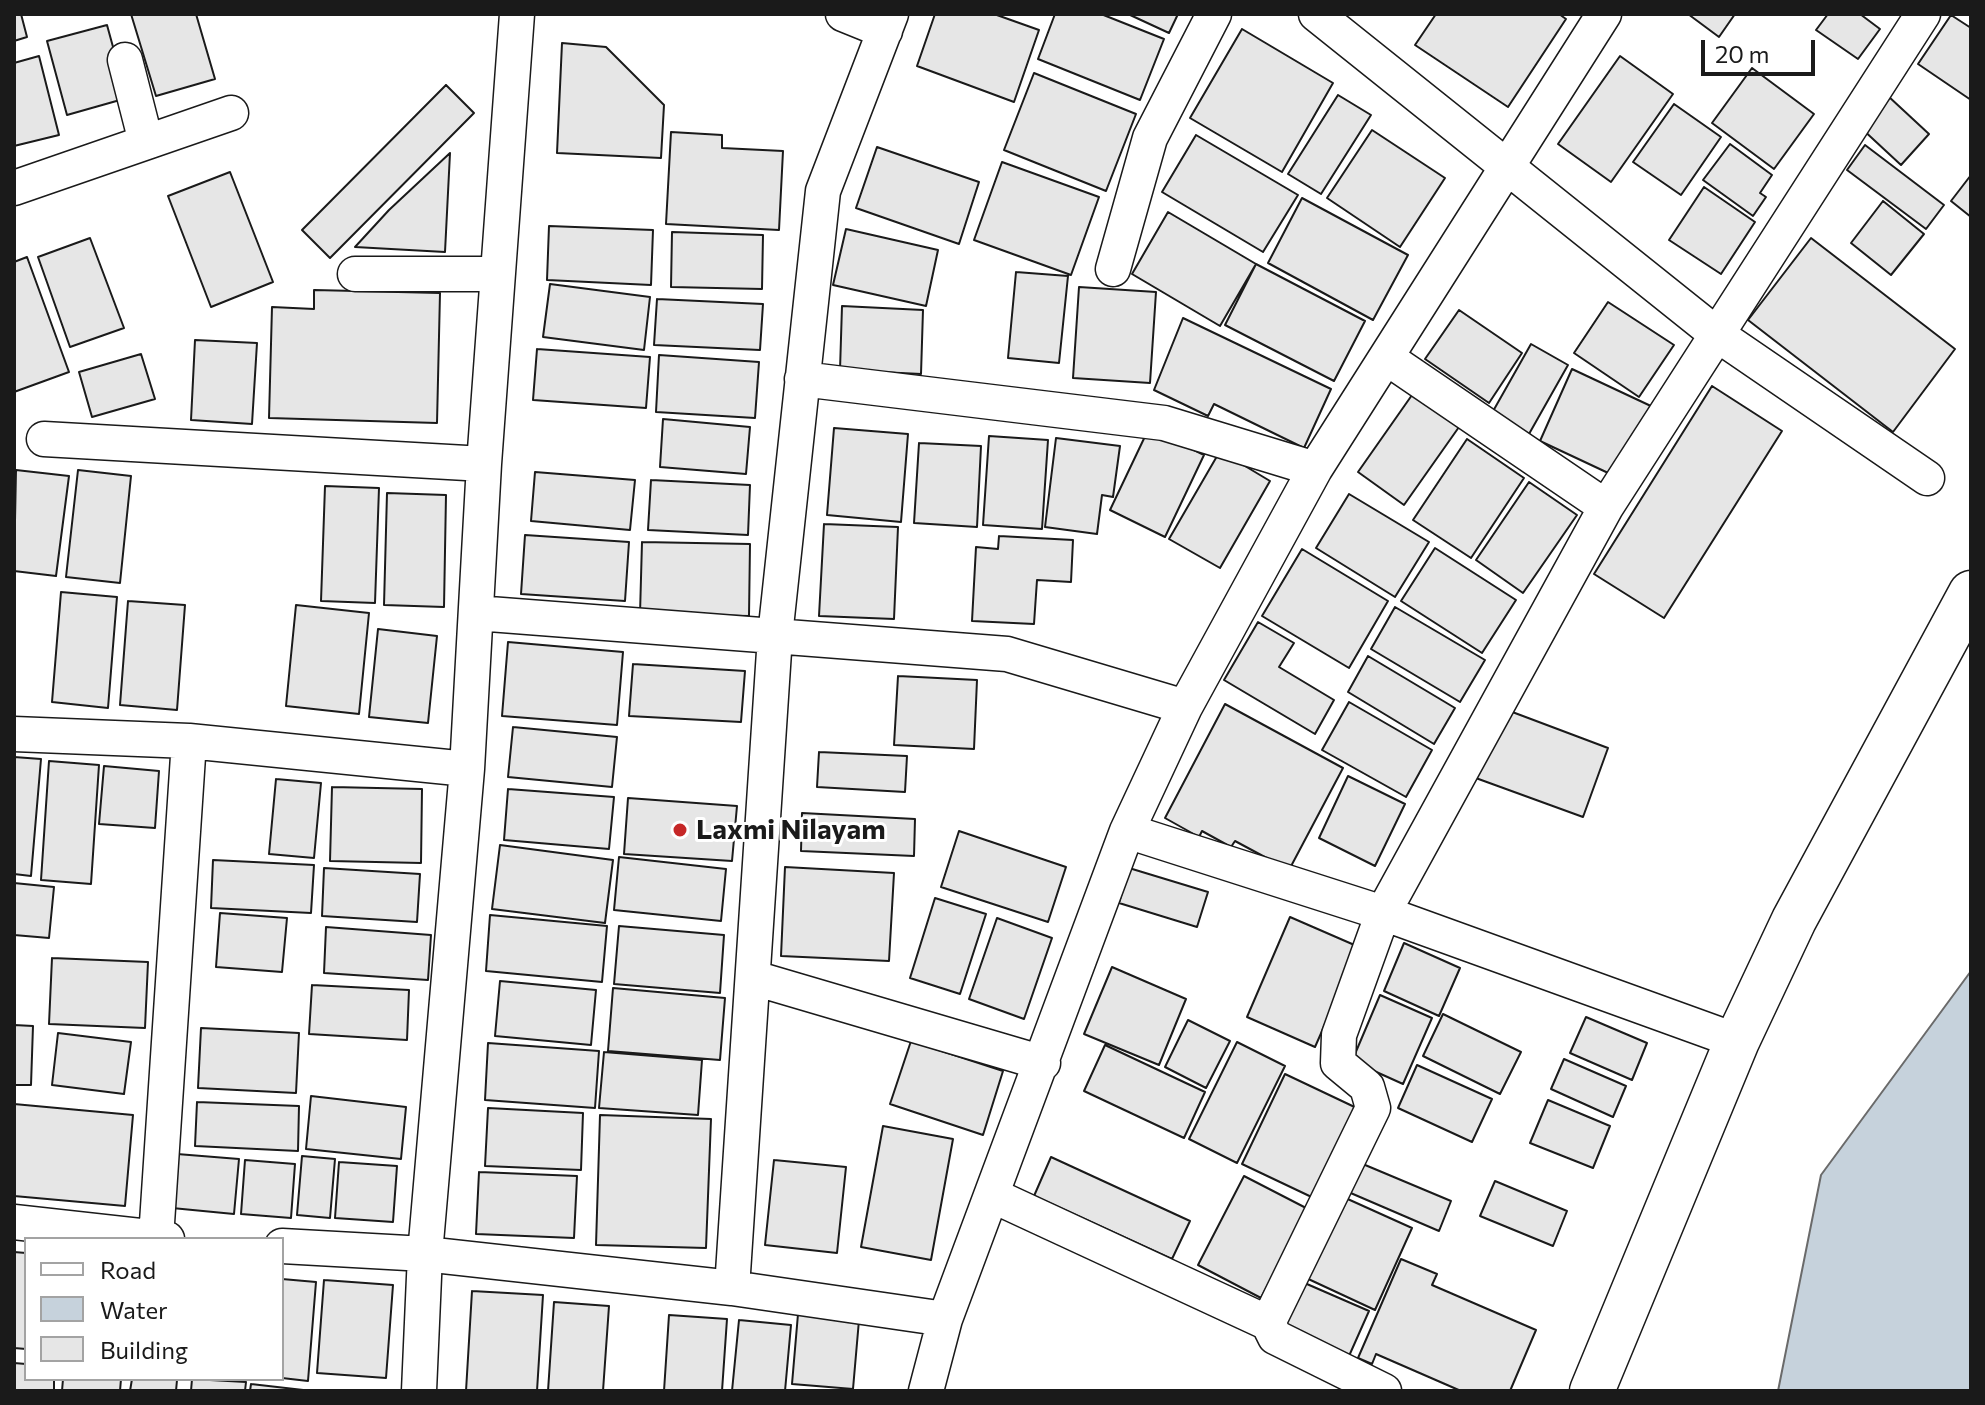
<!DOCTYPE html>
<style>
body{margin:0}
#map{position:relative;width:1985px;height:1405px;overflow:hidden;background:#fff;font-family:Commissioner,sans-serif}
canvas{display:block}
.frame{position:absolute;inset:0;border:16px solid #1a1a1a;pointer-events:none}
.legend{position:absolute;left:24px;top:1237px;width:260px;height:144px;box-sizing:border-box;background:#fff;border:2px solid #a3a3a3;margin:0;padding:10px 14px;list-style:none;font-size:24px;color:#1a1a1a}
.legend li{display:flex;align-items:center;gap:16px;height:40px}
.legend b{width:40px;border:2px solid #a3a3a3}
.scale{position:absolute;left:1701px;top:40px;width:114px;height:36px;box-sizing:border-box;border:4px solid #1a1a1a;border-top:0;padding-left:10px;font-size:24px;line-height:28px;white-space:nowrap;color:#1a1a1a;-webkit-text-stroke:6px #fff;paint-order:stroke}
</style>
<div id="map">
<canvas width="1985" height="1405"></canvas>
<div class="frame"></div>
<ul class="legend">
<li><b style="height:10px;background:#fff"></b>Road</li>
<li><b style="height:22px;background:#c6d2dc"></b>Water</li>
<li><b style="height:22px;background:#e6e6e6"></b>Building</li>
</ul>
<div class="scale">20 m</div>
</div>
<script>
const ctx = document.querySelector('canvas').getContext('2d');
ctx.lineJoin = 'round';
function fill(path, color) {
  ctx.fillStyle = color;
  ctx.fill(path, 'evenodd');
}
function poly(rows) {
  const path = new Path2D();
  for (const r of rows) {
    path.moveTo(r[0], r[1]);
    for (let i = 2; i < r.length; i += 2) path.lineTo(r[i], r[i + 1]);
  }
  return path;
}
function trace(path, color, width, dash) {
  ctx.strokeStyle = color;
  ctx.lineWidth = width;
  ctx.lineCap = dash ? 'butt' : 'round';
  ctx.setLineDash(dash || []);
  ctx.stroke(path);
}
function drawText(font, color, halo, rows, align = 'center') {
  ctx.font = font + ' Commissioner,sans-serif';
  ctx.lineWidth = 6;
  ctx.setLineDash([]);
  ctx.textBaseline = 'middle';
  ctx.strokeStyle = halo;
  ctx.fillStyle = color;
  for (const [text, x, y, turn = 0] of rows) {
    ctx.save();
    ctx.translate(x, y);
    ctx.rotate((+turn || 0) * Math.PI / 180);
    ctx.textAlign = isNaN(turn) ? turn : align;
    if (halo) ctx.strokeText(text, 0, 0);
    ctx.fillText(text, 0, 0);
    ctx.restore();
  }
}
const water = poly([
 [1971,971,1971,1391,1778,1391,1821,1175,1971,971]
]);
fill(water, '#c6d2dc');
trace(water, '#6a6a6a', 2);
const building = poly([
 [14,14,21,14,27,37,14,41,14,14],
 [131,14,196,14,215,79,156,96,131,14],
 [935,14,994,14,1039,30,1014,102,917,66,935,14],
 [1055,14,1101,14,1164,39,1140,100,1038,59,1055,14],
 [1128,14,1178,14,1169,33,1128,14],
 [1436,14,1559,14,1566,19,1508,107,1415,45,1436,14],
 [1688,14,1735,14,1719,37,1688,14],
 [1828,14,1860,14,1880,29,1858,59,1816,30,1828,14],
 [1951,15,1971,28,1971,100,1918,64,1951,15],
 [107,25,127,98,67,115,47,41,107,25],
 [1242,29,1333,83,1282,172,1190,118,1242,29],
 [562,43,606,47,664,105,661,158,557,153,562,43],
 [39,56,59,135,14,146,14,63,39,56],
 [1620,56,1673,94,1611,182,1558,144,1620,56],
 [1752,68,1814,114,1774,169,1712,123,1752,68],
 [1034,73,1136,114,1106,191,1004,150,1034,73],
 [446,85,474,113,330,258,302,230,446,85],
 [1338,95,1371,115,1321,194,1288,174,1338,95],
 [1888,96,1929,134,1901,165,1860,127,1888,96],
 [1674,104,1721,137,1681,195,1633,162,1674,104],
 [1372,130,1445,178,1400,247,1327,198,1372,130],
 [671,132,722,135,722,148,783,151,779,230,666,224,671,132],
 [1196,135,1298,195,1263,252,1162,192,1196,135],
 [1730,144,1772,175,1760,193,1766,197,1753,216,1703,180,1730,144],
 [1865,145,1944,205,1926,229,1847,170,1865,145],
 [877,147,979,182,959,244,856,208,877,147],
 [450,153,445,252,355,247,389,210,450,153],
 [1002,162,1099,197,1071,275,974,240,1002,162],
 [230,172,273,282,211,307,168,196,230,172],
 [1971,175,1971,217,1951,201,1971,175],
 [1704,187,1755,222,1721,274,1669,240,1704,187],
 [1302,198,1408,255,1373,320,1268,263,1302,198],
 [1883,201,1924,234,1891,275,1851,243,1883,201],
 [1168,212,1256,264,1220,326,1132,274,1168,212],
 [549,226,653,230,651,285,547,280,549,226],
 [846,229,938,250,926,306,833,285,846,229],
 [672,232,763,235,762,289,671,287,672,232],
 [90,238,124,328,70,347,38,257,90,238],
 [1811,238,1955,349,1893,432,1748,320,1811,238],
 [27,257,69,372,14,392,14,262,27,257],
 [1256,264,1365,321,1334,381,1225,325,1256,264],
 [1016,272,1068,276,1059,363,1008,358,1016,272],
 [550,284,650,297,644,350,543,337,550,284],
 [1079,287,1156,292,1150,383,1073,378,1079,287],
 [314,290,440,293,437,423,269,418,272,307,314,309,314,290],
 [657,299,763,304,760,350,654,345,657,299],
 [1608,302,1674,345,1639,397,1574,353,1608,302],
 [842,306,923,310,921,374,840,370,842,306],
 [1459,310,1522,353,1489,403,1425,359,1459,310],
 [1183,318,1331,389,1304,448,1214,404,1208,416,1154,390,1183,318],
 [195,340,257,343,252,424,191,420,195,340],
 [1531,344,1568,365,1529,434,1492,413,1531,344],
 [537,349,650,357,646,408,533,400,537,349],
 [141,354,155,399,92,417,79,372,141,354],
 [659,355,759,362,755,418,656,412,659,355],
 [1572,369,1653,407,1621,479,1540,441,1572,369],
 [1712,386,1782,431,1664,618,1594,574,1712,386],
 [1412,395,1459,427,1404,505,1358,472,1412,395],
 [663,419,750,427,746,474,660,467,663,419],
 [834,428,908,434,901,522,827,515,834,428],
 [1149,428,1204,455,1165,537,1110,510,1149,428],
 [989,436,1048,440,1042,529,983,525,989,436],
 [1056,438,1120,446,1113,497,1102,495,1097,534,1045,527,1056,438],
 [1467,439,1524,478,1471,558,1413,520,1467,439],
 [919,443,981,446,977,527,914,523,919,443],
 [1220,451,1270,481,1220,568,1169,539,1220,451],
 [16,470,69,476,56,576,14,571,16,470],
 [78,470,131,476,120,583,66,577,78,470],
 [535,472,635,480,630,530,531,521,535,472],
 [651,480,750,485,748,535,648,530,651,480],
 [1529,482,1577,515,1523,593,1476,560,1529,482],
 [325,486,379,488,375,603,321,601,325,486],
 [387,493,446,495,444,607,384,605,387,493],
 [1349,494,1429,542,1395,597,1316,548,1349,494],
 [824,524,898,527,894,619,819,616,824,524],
 [525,535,629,542,625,601,521,594,525,535],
 [999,536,1073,540,1071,582,1037,580,1034,624,972,621,976,547,998,549,999,536],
 [642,542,750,544,749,616,640,614,642,542],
 [1435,548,1516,600,1482,653,1401,601,1435,548],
 [1302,549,1388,601,1349,668,1262,616,1302,549],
 [61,592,117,597,108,708,52,702,61,592],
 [128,601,185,605,177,710,120,705,128,601],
 [296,605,369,613,359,714,286,706,296,605],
 [1395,607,1485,660,1460,702,1371,649,1395,607],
 [1258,622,1294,643,1279,667,1334,700,1315,734,1224,680,1258,622],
 [378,629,437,636,428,723,369,717,378,629],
 [508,642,623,652,617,725,502,716,508,642],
 [1368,656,1455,708,1434,744,1348,692,1368,656],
 [633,664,745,671,741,722,629,716,633,664],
 [898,676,977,680,974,749,894,745,898,676],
 [1349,702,1432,750,1406,797,1322,750,1349,702],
 [1225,704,1343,768,1289,870,1235,841,1231,847,1202,831,1199,837,1165,818,1225,704],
 [1499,707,1608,748,1583,817,1473,777,1499,707],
 [513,727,617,737,612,787,508,777,513,727],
 [819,752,907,756,905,792,817,787,819,752],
 [14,757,41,759,31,876,14,874,14,757],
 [49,761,99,765,91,884,41,880,49,761],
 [104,766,159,771,155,828,99,824,104,766],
 [1348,776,1405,804,1375,866,1319,838,1348,776],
 [276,779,321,783,314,858,269,854,276,779],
 [332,787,422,789,421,863,330,861,332,787],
 [508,789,614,797,609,849,504,840,508,789],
 [628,798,737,806,732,861,624,854,628,798],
 [802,813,915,819,914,856,801,851,802,813],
 [959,831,1066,867,1048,922,941,887,959,831],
 [500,845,613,860,605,923,492,909,500,845],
 [619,857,726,869,721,921,614,910,619,857],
 [213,860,314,865,311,913,211,908,213,860],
 [785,867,894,873,889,961,781,956,785,867],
 [324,868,420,874,417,922,322,916,324,868],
 [1129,868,1208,892,1197,927,1119,903,1129,868],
 [14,883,54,887,49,938,14,935,14,883],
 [935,898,986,914,960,994,910,978,935,898],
 [220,913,287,918,282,972,216,967,220,913],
 [490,915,607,926,602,982,486,971,490,915],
 [1290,917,1359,947,1315,1047,1247,1017,1290,917],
 [997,918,1052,938,1024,1019,969,999,997,918],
 [619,926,724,935,720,993,614,984,619,926],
 [326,927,431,935,428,980,324,973,326,927],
 [1404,943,1460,968,1439,1016,1384,991,1404,943],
 [52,958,148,962,145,1028,49,1024,52,958],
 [1112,967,1186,999,1159,1065,1084,1034,1112,967],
 [500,981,596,990,591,1045,495,1036,500,981],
 [312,985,409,990,407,1040,309,1034,312,985],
 [613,988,725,998,720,1060,608,1051,613,988],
 [1380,995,1432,1018,1403,1084,1352,1061,1380,995],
 [1443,1014,1521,1052,1500,1094,1423,1056,1443,1014],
 [1586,1017,1647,1043,1632,1080,1570,1053,1586,1017],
 [1188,1020,1230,1041,1206,1088,1165,1067,1188,1020],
 [14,1025,33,1026,31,1085,14,1085,14,1025],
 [201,1028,299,1033,296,1093,198,1088,201,1028],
 [58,1033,131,1042,124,1094,52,1085,58,1033],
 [911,1041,1003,1071,983,1135,890,1104,911,1041],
 [1237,1042,1285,1066,1237,1163,1189,1139,1237,1042],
 [488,1043,599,1051,595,1108,485,1100,488,1043],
 [1105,1045,1205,1092,1184,1138,1084,1091,1105,1045],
 [604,1052,702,1060,698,1115,599,1108,604,1052],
 [1564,1059,1626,1086,1613,1117,1551,1089,1564,1059],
 [1417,1065,1492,1099,1472,1142,1398,1108,1417,1065],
 [1285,1074,1363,1111,1320,1201,1242,1164,1285,1074],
 [311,1096,406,1107,401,1159,306,1149,311,1096],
 [1548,1100,1610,1126,1593,1168,1530,1143,1548,1100],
 [197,1102,299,1106,298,1151,195,1146,197,1102],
 [14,1104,133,1115,125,1206,14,1196,14,1104],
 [488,1108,583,1113,581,1170,485,1166,488,1108],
 [600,1115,711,1119,706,1248,596,1245,600,1115],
 [883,1126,953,1139,931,1260,861,1247,883,1126],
 [177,1154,239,1159,234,1214,172,1208,177,1154],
 [302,1156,335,1159,330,1218,297,1215,302,1156],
 [1051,1157,1190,1221,1172,1259,1034,1196,1051,1157],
 [245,1160,295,1164,291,1218,241,1214,245,1160],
 [774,1160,846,1167,837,1253,765,1245,774,1160],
 [339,1162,397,1166,393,1222,335,1218,339,1162],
 [1358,1162,1451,1201,1439,1231,1346,1191,1358,1162],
 [479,1172,577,1176,574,1238,476,1234,479,1172],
 [1244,1176,1308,1209,1261,1298,1198,1265,1244,1176],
 [1495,1181,1567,1211,1553,1246,1480,1216,1495,1181],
 [1341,1196,1412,1228,1375,1310,1304,1277,1341,1196],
 [14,1252,26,1253,26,1349,14,1348,14,1252],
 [1401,1259,1437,1274,1432,1285,1536,1330,1510,1391,1461,1391,1376,1354,1372,1364,1358,1358,1401,1259],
 [282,1279,316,1282,308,1381,282,1378,282,1279],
 [324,1280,393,1285,386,1378,317,1373,324,1280],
 [1300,1281,1369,1311,1349,1356,1280,1326,1300,1281],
 [472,1291,543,1295,537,1391,466,1391,472,1291],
 [554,1302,609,1306,603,1391,548,1391,554,1302],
 [798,1314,859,1320,853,1389,792,1384,798,1314],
 [669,1315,727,1319,722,1391,664,1391,669,1315],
 [739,1320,791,1325,785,1391,732,1391,739,1320],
 [14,1363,26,1364,26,1379,54,1379,54,1391,14,1391,14,1363],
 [63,1379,121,1379,120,1391,62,1391,63,1379],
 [132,1379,177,1380,176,1391,130,1391,132,1379],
 [192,1379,246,1382,245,1391,191,1391,192,1379],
 [251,1384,312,1391,250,1391,251,1384]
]);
fill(building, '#e6e6e6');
trace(building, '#1a1a1a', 2);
const minor = poly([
 [843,14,885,31],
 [1316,14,1715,333,1927,478],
 [125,60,146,142],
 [14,188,231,113],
 [1113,269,1150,138,1214,14],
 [355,274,498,274],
 [1387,358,1606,507],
 [802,379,1164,423,1315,469],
 [44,439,484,464],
 [476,613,1007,654,1185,707],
 [14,734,189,741,467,769],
 [1127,831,1383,913,1737,1041],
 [754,978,1043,1063],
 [994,1196,1268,1323,1373,1108,1367,1087,1338,1063,1339,1035,1383,913,1606,507,1923,14],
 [14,1222,167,1239],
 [156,1238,189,741],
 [282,1246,425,1254,732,1288,945,1319],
 [732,1288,775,636,823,191,891,14],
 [1268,1323,1275,1337,1384,1391],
 [419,1391,425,1254,467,769,484,464,517,14],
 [926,1391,945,1319,1127,831,1185,707,1315,469,1604,14]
]);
const tertiary = poly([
 [1592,1391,1737,1041,1794,920,1971,593]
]);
trace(minor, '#1a1a1a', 37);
trace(tertiary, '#1a1a1a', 47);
trace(minor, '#fff', 34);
trace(tertiary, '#fff', 44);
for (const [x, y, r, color] of [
 [680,830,8,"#c62828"]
]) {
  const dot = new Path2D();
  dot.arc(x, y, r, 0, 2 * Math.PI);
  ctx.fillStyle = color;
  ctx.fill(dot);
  trace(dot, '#fff', 3);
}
drawText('bold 28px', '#1a1a1a', '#fff', [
 ["Laxmi Nilayam",696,830]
], 'left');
</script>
